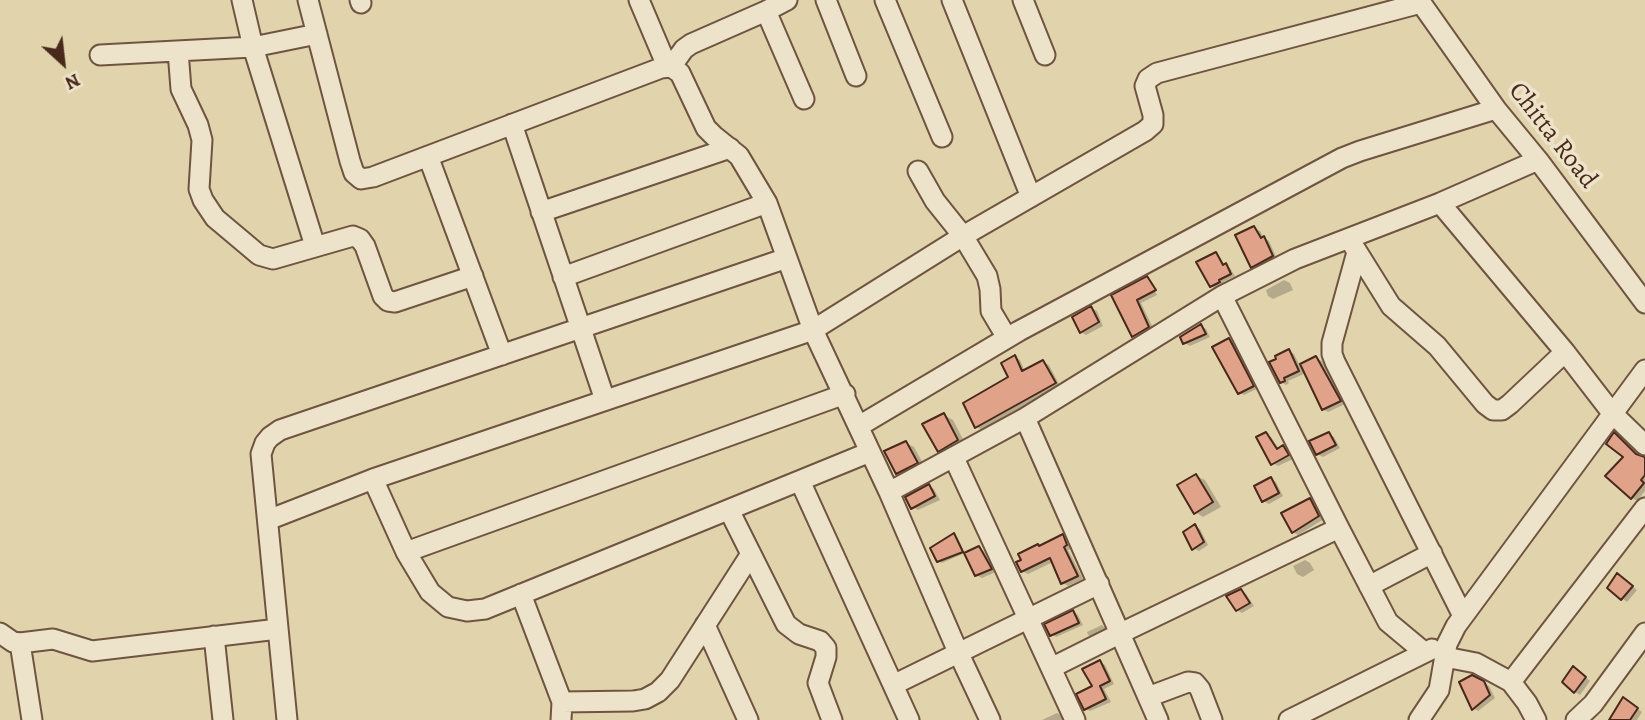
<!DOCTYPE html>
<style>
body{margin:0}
#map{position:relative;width:1645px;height:720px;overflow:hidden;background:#e1d4ad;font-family:Alegreya,serif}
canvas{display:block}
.north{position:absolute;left:28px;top:28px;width:70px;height:70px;-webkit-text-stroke:5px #ece3ca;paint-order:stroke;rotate:153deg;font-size:19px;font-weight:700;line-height:28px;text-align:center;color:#49291b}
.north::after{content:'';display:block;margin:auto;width:24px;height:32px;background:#49291b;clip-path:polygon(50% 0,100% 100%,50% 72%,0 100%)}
</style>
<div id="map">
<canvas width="1645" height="720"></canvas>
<div class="north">N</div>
</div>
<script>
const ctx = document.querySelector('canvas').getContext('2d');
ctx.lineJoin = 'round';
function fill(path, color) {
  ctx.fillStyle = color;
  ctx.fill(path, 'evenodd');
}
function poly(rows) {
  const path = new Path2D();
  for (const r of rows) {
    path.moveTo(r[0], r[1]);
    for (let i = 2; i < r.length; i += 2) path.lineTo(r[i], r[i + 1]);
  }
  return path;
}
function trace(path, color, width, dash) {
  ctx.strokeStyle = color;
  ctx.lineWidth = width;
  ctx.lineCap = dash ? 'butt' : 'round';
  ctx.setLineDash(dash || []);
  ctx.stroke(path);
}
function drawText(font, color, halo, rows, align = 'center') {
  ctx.font = font + ' Alegreya,serif';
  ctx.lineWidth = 7;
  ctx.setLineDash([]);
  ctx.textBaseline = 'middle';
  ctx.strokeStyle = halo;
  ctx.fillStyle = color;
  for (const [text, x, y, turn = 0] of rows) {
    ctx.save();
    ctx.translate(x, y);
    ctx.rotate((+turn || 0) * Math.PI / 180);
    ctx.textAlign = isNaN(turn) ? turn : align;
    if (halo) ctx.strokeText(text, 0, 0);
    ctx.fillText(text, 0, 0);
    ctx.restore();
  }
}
fill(poly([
 [1254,228,1260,231,1264,238,1269,241,1277,259,1258,269,1252,266],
 [1216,254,1220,257,1225,265,1230,268,1235,276,1223,282,1224,284,1216,289,1211,286],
 [1147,278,1150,280,1148,280,1157,295,1141,303,1154,330,1139,338,1133,335,1122,311],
 [1284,280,1290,283,1293,290,1273,299,1268,296,1266,290],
 [1091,308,1097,311,1103,326,1086,335,1081,332],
 [1201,326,1206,329,1210,337,1190,346,1185,343],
 [1229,340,1234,343,1257,389,1244,395,1239,393],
 [1289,351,1294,354,1300,366,1316,358,1322,361,1345,404,1328,412,1323,409,1306,373,1288,381,1289,383,1286,385,1281,382],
 [1015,357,1020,360,1025,372,1043,362,1049,365,1060,386,982,430,977,427,1011,377],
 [944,415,953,420,966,445,947,455,939,450],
 [1266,434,1271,437,1279,449,1283,447,1289,450,1293,459,1278,466,1273,463],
 [1329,434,1334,437,1340,448,1323,457,1317,454],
 [1615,435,1641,458,1645,459,1645,491,1637,501,1632,498,1625,457],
 [906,443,914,447,925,467,905,478,897,473],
 [1196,476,1205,480,1221,507,1203,517,1195,512],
 [1271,479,1276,482,1283,496,1269,504,1263,501],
 [929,486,934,489,940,500,918,510,913,507],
 [1310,500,1316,503,1324,519,1298,535,1293,532],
 [1195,526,1200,529,1208,545,1199,551,1193,548],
 [954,535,957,537,965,553,942,563,938,561],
 [1063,536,1068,539,1072,548,1068,550,1083,579,1068,586,1063,583,1053,562,1028,574,1022,571,1023,561,1040,547],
 [979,548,984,551,996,572,982,578,976,575],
 [1305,560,1310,563,1314,570,1303,577,1297,574,1293,566],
 [1623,578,1637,590,1627,602,1609,588],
 [1240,591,1246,594,1254,606,1242,613,1237,610],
 [1073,612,1078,615,1083,625,1056,637,1051,634],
 [1102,625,1108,631,1093,638,1088,635,1087,632],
 [1100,662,1105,665,1114,684,1104,689,1111,702,1090,711,1085,708,1094,687],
 [1578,671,1590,681,1580,695,1575,692],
 [1472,677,1489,686,1495,698,1478,711,1473,708],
 [1629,702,1642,712,1637,720,1617,720],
 [1057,713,1063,716,1065,720,1042,720]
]), '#0003');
const building = poly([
 [1254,226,1261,238,1264,236,1273,256,1251,268,1235,235,1254,226],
 [1216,252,1223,265,1226,263,1231,274,1219,280,1220,282,1210,287,1196,262,1216,252],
 [1147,276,1156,290,1137,300,1149,327,1132,337,1111,295,1147,276],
 [1091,306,1099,322,1080,333,1072,317,1091,306],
 [1201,324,1206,334,1183,344,1180,337,1201,324],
 [1229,338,1254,386,1238,394,1212,347,1229,338],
 [1289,349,1299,371,1284,378,1285,381,1280,383,1269,362,1276,359,1275,356,1289,349],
 [1015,355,1022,371,1043,360,1056,383,975,428,963,403,1008,377,1001,363,1015,355],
 [1316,356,1341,401,1322,410,1300,364,1316,356],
 [944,413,958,440,938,452,922,424,944,413],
 [1266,432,1277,449,1283,445,1289,455,1271,465,1256,437,1266,432],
 [1329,432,1336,445,1316,455,1309,441,1329,432],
 [1614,432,1636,454,1645,457,1645,475,1641,480,1644,483,1631,499,1605,476,1623,457,1606,444,1614,432],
 [906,441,918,463,896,474,884,451,906,441],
 [1196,474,1213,502,1194,514,1177,485,1196,474],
 [1271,477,1279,493,1262,502,1254,486,1271,477],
 [929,484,935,496,911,509,905,497,929,484],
 [1310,498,1319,516,1292,533,1281,513,1310,498],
 [1195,524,1204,542,1192,550,1183,532,1195,524],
 [954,533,963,552,937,562,930,548,954,533],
 [1063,534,1067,545,1064,547,1078,576,1061,584,1050,558,1021,572,1016,562,1021,560,1018,554,1038,544,1039,546,1063,534],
 [979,546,992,569,975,576,964,553,979,546],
 [1617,573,1633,586,1621,600,1607,588,1617,573],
 [1241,589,1250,603,1236,611,1226,596,1241,589],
 [1073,610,1079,623,1050,636,1044,624,1073,610],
 [1100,660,1110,681,1100,686,1106,699,1084,710,1076,694,1092,686,1082,669,1100,660],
 [1573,666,1586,677,1574,693,1562,682,1573,666],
 [1472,675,1484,681,1490,695,1472,710,1459,682,1472,675],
 [1623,697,1638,708,1630,720,1609,720,1623,697]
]);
fill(building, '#e0a289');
trace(building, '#49291b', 2);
const minor = poly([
 [242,0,253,47,315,246],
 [308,0,350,161,354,173,361,179,373,177,661,68,671,67,680,73,706,128,714,136,739,156,767,203,813,330,889,492,958,652,990,720],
 [360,0,361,3],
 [639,0,664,59,671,67,684,49,691,44,766,11,787,0],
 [826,0,856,76],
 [885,0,942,137],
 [952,0,1031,197],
 [1023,0,1045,55],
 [1419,0,1496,109,1538,160,1645,303],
 [766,11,804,99],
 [178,51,181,89,198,125,202,140,199,189,203,200,215,218,259,255,273,259,353,236,360,239,365,246,383,296,388,301,395,302,473,276],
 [100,55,253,47,317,34],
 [512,124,605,400],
 [428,156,502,355],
 [918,171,935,201,963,236,987,276,990,289,991,311,1007,338],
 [1440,203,1565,352,1612,413,1645,445],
 [541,212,730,148],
 [1353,245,1391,306,1437,346,1485,404,1493,410,1502,410,1510,404,1565,352],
 [1357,252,1332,343,1332,354,1335,362,1463,616],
 [563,277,767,203],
 [1222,296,1339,528,1388,622,1424,652],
 [1025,418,1158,720],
 [859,426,1019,331,1342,158,1360,151,1496,109],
 [954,458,1075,720],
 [373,479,406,552,430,592,448,607,467,611,485,609,870,452],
 [800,481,909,720],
 [889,492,1025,418,1222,296,1295,259,1440,203,1538,160],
 [729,510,786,624,799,634,820,641,826,648,826,657,818,683,832,720],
 [268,520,373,479,813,330,963,236,1145,131,1153,124,1153,115,1145,86,1148,79,1157,73,1421,3],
 [406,552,845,394],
 [1369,586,1432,553],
 [521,594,562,702,561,720],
 [705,625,748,720],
 [0,633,13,642,20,643,53,639,92,651,278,629],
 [214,636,223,720],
 [20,643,32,720],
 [1445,657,1476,663,1511,682,1527,703,1536,720],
 [1051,668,1121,633,1339,528],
 [1511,682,1645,508],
 [893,685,1099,584],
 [1148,697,1188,682,1195,683,1200,689,1212,720],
 [562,702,633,701,645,699,658,692,670,680,751,554],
 [287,720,261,454,265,443,270,437,280,430,787,258],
 [1289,720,1432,649],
 [1419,720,1439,690,1447,644,1456,626,1645,370],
 [1576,720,1593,704,1645,633]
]);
trace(minor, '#6f5440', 23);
trace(minor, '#ece3ca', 19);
drawText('26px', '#49291b', '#ece3ca', [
 ["Chitta Road",1552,136,52]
]);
</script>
